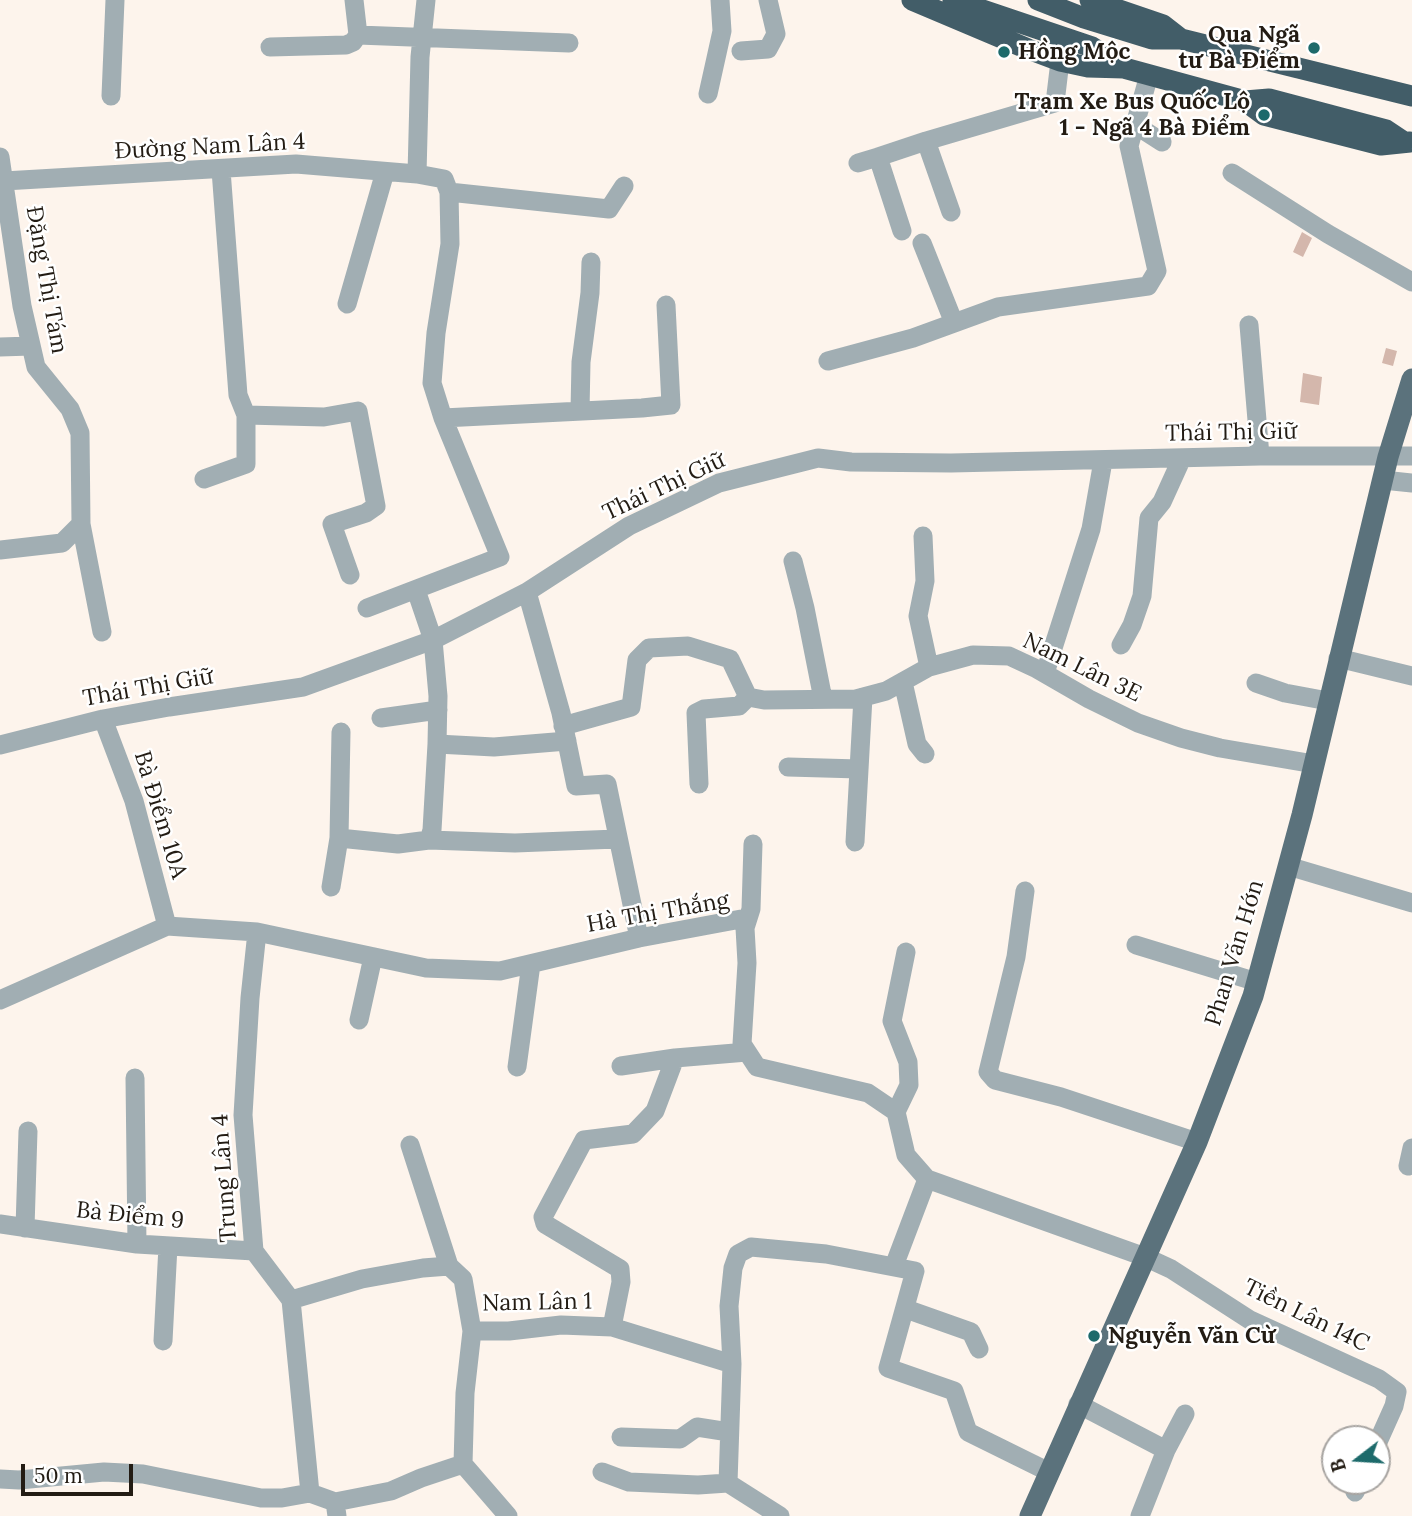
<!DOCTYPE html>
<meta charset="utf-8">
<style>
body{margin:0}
#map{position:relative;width:1412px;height:1516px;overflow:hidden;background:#fdf4ec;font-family:Lora,serif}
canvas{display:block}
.north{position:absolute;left:1321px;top:1425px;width:70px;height:70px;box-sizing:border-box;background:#fff;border:2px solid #a7a4a1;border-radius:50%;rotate:253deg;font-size:19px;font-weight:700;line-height:28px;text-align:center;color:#231c14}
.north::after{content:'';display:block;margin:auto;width:24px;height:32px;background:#1d6a6b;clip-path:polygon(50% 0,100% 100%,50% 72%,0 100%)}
.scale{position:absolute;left:21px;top:1464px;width:112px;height:32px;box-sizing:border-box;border:4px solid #231c14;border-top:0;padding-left:9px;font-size:21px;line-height:24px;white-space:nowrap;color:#231c14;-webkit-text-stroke:5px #fff;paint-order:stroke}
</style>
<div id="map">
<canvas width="1412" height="1516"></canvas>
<div class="north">B</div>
<div class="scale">50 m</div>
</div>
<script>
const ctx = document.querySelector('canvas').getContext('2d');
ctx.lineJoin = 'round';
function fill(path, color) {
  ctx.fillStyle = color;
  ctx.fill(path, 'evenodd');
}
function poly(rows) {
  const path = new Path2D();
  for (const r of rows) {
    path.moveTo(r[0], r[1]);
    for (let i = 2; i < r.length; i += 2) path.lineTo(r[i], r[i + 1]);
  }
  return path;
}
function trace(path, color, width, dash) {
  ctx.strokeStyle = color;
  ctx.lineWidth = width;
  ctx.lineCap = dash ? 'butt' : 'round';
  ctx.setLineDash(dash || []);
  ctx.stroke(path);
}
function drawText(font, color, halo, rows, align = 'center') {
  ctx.font = font + ' Lora,serif';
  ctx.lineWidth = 5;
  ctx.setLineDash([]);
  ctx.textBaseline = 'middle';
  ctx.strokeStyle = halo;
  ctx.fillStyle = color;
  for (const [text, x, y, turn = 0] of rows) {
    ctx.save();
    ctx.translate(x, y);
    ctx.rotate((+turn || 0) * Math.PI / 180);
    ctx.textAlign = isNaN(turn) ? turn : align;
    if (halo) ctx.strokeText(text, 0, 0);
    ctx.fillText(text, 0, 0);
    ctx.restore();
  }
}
fill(poly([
 [1302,232,1312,238,1303,257,1293,252],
 [1386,348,1397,351,1393,366,1382,363],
 [1303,373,1322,377,1319,405,1300,402]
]), '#d4b7ac');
trace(poly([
 [354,0,358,35,569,43],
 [270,47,346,45,353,42,358,35],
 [741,51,768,49,776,34,768,0],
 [708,94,722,31,720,0],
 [111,96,115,0],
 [1134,124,1162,142],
 [926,141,951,212],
 [0,157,22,306,36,367,70,409,80,433,81,524,102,632],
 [858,163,878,157],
 [221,170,238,395,246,415,324,417,358,411,376,506,366,513,332,524,350,575],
 [1232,173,1328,234,1412,282],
 [417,174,420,57,426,0],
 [4,181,296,164,417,174,444,179,449,192,450,244,436,333,432,383,443,418,500,557,367,608],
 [449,192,609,209,624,186],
 [902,231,878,157,926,141,1055,103,1060,61],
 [922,243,954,323],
 [347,304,385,172],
 [1249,325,1260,456],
 [0,347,31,346],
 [828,361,913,338,998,307,1148,286,1157,271,1129,146,1149,75],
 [580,411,581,362,590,293,591,262],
 [443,418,642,408,671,405,666,305],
 [204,479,246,464,246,415],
 [1383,480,1412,483],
 [923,536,925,581,918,616,929,667],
 [0,550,62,543,81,524],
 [793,561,805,608,823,699],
 [416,590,433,640,438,696,437,744,494,747,567,741],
 [527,592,561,713,576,786,607,784,639,938],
 [1121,645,1132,625,1142,596,1149,518,1162,502,1182,458],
 [1338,658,1412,676],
 [1045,673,1091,529,1103,461],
 [903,682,917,744,925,754],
 [1256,683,1285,693,1328,701],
 [748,697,764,700,856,699,886,691,929,667,973,655,1009,656,1037,669,1089,699,1138,723,1181,738,1220,748,1314,764],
 [381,718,438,710],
 [103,719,134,801,167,926],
 [563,726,631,707,637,660,649,648,688,646,730,659,748,697],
 [341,732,339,838,398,844,429,840,432,830,437,744],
 [0,745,103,719,169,707,303,687,433,640,527,592,629,526,719,483,818,458,851,462,951,463,1260,456,1412,456],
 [788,767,859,769],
 [699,784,696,713,704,709,739,706,748,697],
 [429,840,515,843,617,839],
 [855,842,863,697],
 [1288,866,1412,903],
 [331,887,339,838],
 [1025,891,1016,957,988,1072,995,1080,1061,1097,1197,1142],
 [745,928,751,909,753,844],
 [257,932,250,998,243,1115,254,1251,291,1300,310,1493,335,1502,337,1516],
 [1136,945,1257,982],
 [0,1000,167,926,257,932,426,968,500,971,639,938,741,919,745,928,747,963,742,1044,757,1067,868,1093,896,1112,906,1155,927,1179,1145,1257,1171,1269,1250,1320,1379,1379,1397,1392,1394,1406,1377,1444],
 [359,1020,373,957],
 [621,1066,675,1058,747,1052],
 [517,1067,531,964],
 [135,1078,137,1244],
 [896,1112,909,1085,908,1062,892,1021,906,952],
 [410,1145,449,1266],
 [1408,1166,1412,1148],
 [0,1224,137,1244,254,1251],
 [25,1228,28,1131],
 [894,1266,927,1179],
 [291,1300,362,1279,423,1268,449,1266,463,1279,472,1331,509,1331,561,1325,612,1327,732,1364],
 [906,1309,971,1332,979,1349],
 [612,1327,621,1282,620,1269,545,1224,543,1217,584,1140,633,1134,655,1111,675,1058],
 [163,1341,168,1246],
 [1078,1404,1166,1450],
 [621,1437,680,1439,697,1427,729,1432],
 [463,1464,465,1393,472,1331],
 [602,1472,629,1482,698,1485,728,1483],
 [0,1479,19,1480,104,1472,143,1474,261,1498,282,1498,310,1493],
 [728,1483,732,1364,729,1306,733,1268,738,1254,751,1247,826,1254,915,1271,888,1368,954,1391,968,1432,1049,1472],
 [728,1483,780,1516],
 [1355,1492,1360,1481],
 [335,1502,391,1491,421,1478,463,1464,508,1516],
 [1140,1516,1166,1450,1185,1414]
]), '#a1aeb3', 19);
trace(poly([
 [1030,1516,1197,1142,1253,996,1302,815,1388,457,1412,379]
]), '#5b727c', 21);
trace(poly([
 [912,0,1028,49,1060,61,1088,67,1124,68,1245,101,1269,99,1386,130,1404,142],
 [953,0,1092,47,1123,67],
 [1038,0,1084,18,1152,39,1181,39,1412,96],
 [1090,0,1163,25,1181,39],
 [1245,101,1264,115,1381,145,1410,142]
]), '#425d68', 21);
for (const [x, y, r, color] of [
 [1314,48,7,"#1d6a6b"],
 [1004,52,7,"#1d6a6b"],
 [1264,115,7,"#1d6a6b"],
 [1094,1336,7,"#1d6a6b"]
]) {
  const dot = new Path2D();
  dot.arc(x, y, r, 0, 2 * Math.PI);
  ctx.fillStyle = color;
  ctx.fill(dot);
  trace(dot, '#fff', 2.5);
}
drawText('bold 23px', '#231c14', '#fff', [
 ["Qua Ngã",1300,35],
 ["tư Bà Điểm",1300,61],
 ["Hồng Mộc",1018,52,"left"],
 ["Trạm Xe Bus Quốc Lộ",1250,102],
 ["1 - Ngã 4 Bà Điểm",1250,128],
 ["Nguyễn Văn Cừ",1108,1336,"left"]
], 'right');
drawText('23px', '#231c14', '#fff', [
 ["Đường Nam Lân 4",210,147,-3],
 ["Đặng Thị Tám",46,280,80],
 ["Thái Thị Giữ",1231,433,-1],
 ["Thái Thị Giữ",664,487,-25],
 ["Nam Lân 3E",1082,668,26],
 ["Thái Thị Giữ",148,688,-10],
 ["Bà Điểm 10A",160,815,73],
 ["Hà Thị Thắng",658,913,-10],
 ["Phan Văn Hớn",1235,953,-73],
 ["Trung Lân 4",225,1178,-94],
 ["Bà Điểm 9",130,1216,6],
 ["Nam Lân 1",537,1303,-1],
 ["Tiền Lân 14C",1306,1316,26]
]);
</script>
